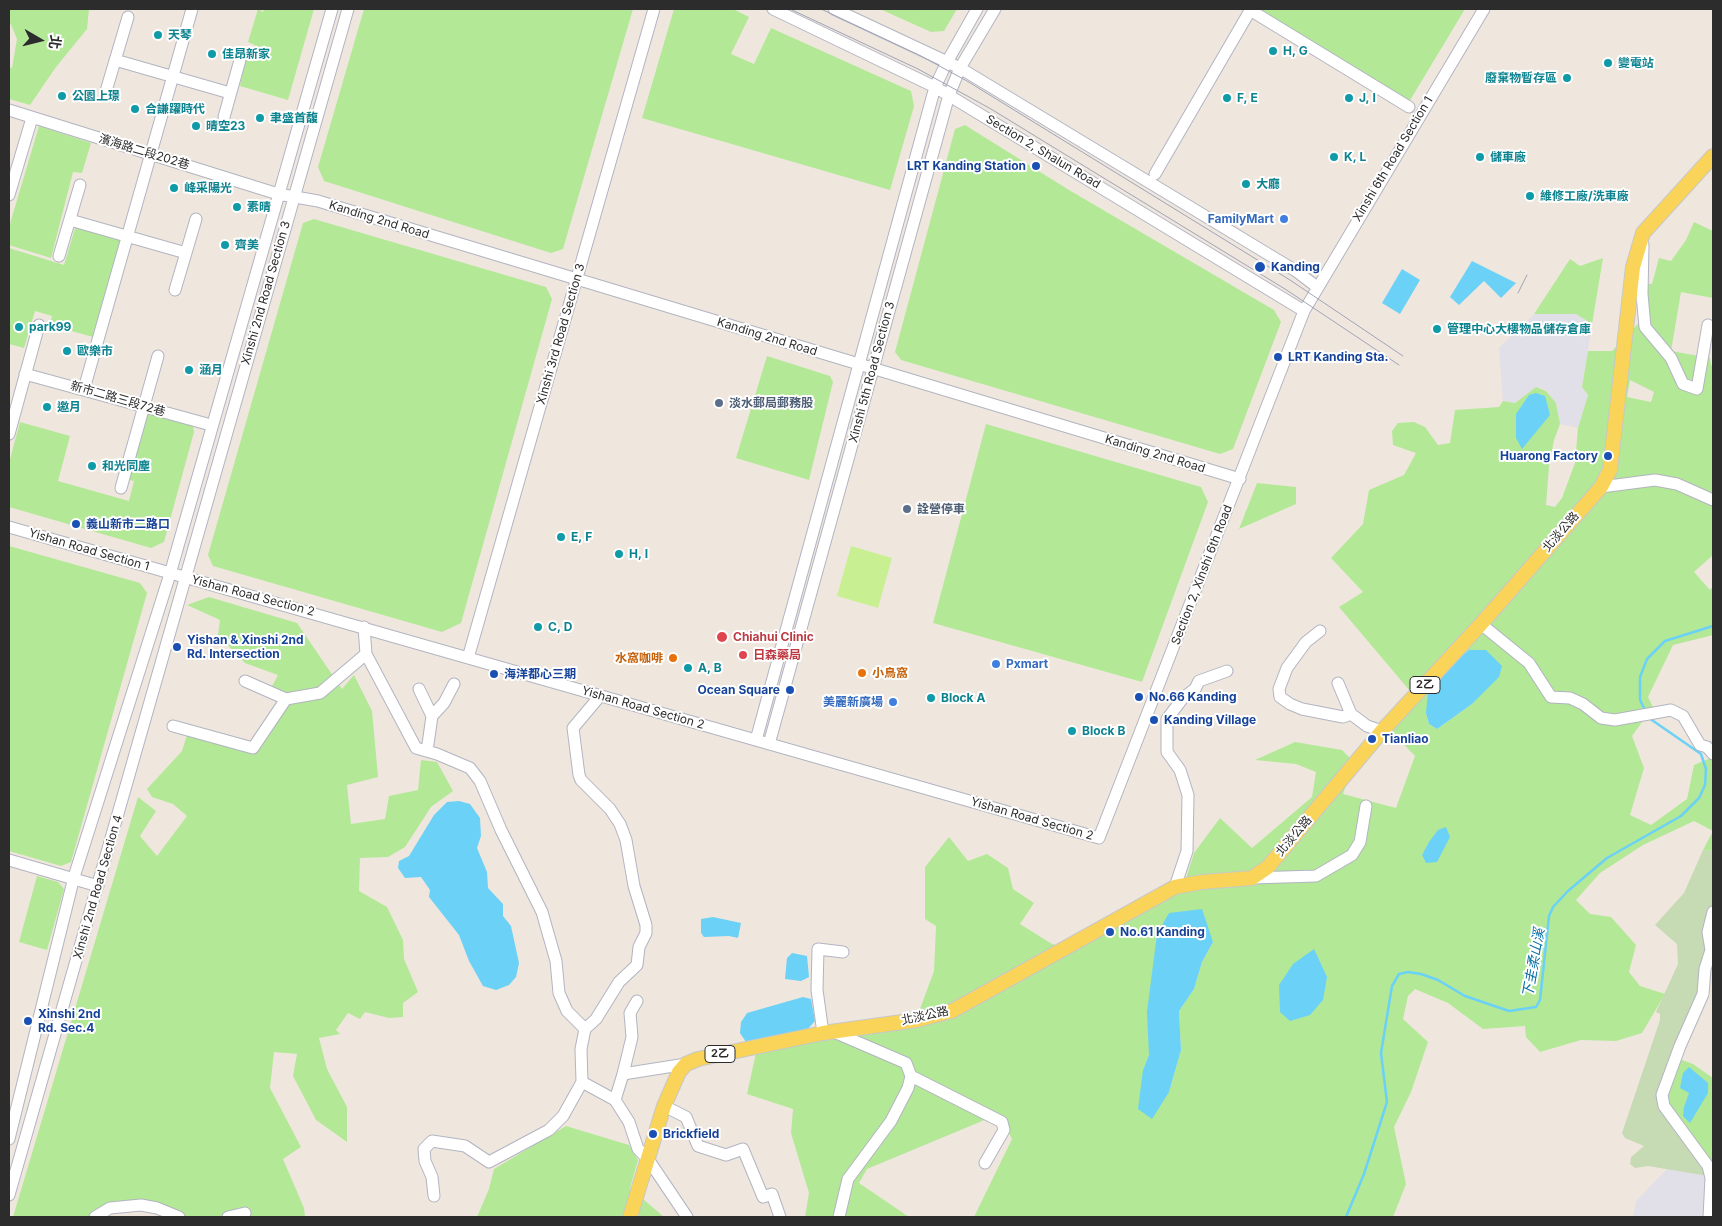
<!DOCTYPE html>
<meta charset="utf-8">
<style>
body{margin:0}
#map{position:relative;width:1722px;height:1226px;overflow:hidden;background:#efe7de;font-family:Inter,"Noto Sans TC",sans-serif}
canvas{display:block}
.frame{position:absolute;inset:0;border:10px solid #2c2c2c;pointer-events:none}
.north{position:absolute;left:15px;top:15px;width:50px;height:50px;-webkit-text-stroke:4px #fff;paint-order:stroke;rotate:98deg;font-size:14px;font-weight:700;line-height:20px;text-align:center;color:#2c2c2c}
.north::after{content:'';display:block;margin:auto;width:18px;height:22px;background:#2c2c2c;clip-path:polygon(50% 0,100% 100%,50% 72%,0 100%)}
</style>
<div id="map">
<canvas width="1722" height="1226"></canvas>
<div class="frame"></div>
<div class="north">北</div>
</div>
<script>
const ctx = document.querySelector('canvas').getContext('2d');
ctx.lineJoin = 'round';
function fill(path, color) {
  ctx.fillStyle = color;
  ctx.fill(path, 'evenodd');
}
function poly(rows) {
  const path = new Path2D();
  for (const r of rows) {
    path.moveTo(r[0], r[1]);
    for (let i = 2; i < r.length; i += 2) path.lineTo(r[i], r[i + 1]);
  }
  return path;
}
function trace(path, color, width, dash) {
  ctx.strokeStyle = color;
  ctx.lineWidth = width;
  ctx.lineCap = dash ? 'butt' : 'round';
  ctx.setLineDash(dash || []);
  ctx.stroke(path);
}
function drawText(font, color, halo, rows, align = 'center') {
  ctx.font = font + ' Inter,"Noto Sans TC",sans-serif';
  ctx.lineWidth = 4;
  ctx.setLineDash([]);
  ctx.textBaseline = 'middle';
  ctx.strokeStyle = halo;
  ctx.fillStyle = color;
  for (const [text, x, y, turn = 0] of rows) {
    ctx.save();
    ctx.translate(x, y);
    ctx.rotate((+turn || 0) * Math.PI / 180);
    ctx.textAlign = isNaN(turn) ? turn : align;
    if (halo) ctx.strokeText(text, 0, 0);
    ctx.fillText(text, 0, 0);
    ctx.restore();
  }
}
fill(poly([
 [1534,314,1576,314,1592,324,1582,387,1588,395,1578,428,1560,424,1556,403,1546,390,1536,387,1515,403,1503,401,1499,348],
 [1667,1169,1708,1176,1705,1217,1633,1217,1636,1201]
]), '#e1dfe7');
fill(poly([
 [9,9,89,9,87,29,56,67,30,105,9,99,9,67,12,68,17,39,9,20],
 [258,9,263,12,264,9,314,9,288,100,240,86,245,60,250,61,255,45,248,42],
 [364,9,633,9,563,249,551,253,324,181,318,167],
 [674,9,733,9,749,17,731,54,754,64,771,28,911,91,914,106,890,190,642,118],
 [880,9,957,9,944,31,931,32],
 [1259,9,1465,9,1409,102,1258,11],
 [965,125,1069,190,1274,310,1281,322,1233,449,1220,454,901,360,895,352,955,129],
 [39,126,91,143,82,173,73,172,51,258,9,245,9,227],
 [314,219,546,287,552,299,461,623,442,632,213,566,208,555,303,223],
 [1694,222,1713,231,1713,298,1681,292,1671,351,1710,358,1711,365,1713,366,1713,555,1694,572,1710,590,1713,586,1713,635,1673,645,1648,697,1653,707,1632,736,1644,768,1630,815,1651,825,1687,799,1694,765,1713,757,1713,851,1703,850,1713,831,1694,821,1643,845,1600,873,1576,900,1590,914,1611,917,1636,945,1629,972,1640,986,1665,994,1642,1033,1616,1041,1581,1040,1540,1052,1526,1037,1525,1026,1483,1029,1448,1003,1415,989,1408,996,1403,1019,1428,1042,1411,1092,1394,1127,1406,1184,1393,1217,974,1217,1012,1139,999,1114,867,1169,859,1183,909,1217,805,1217,809,1193,791,1133,793,1109,747,1094,758,1044,917,1017,934,971,936,926,925,919,925,867,949,837,968,861,987,854,1008,868,1013,889,1034,903,1020,924,1052,944,1070,950,1145,909,1182,891,1194,853,1220,818,1252,848,1312,797,1316,772,1296,764,1255,760,1295,742,1342,750,1354,762,1343,794,1396,808,1415,756,1382,722,1410,691,1339,607,1363,592,1331,558,1363,524,1369,490,1404,475,1416,453,1393,445,1392,431,1398,423,1414,422,1425,427,1438,445,1450,443,1455,410,1499,407,1503,401,1515,403,1536,387,1546,391,1556,403,1560,424,1554,440,1549,466,1546,505,1555,507,1562,498,1575,463,1578,428,1588,395,1582,387,1588,351,1612,351,1639,323,1645,284,1652,284,1659,258,1671,261,1686,240],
 [1630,380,1654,392,1651,402,1627,397],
 [1469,650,1486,650,1482,692,1472,704,1437,729,1429,724,1426,713,1453,662],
 [1157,934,1213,942,1202,962,1194,989,1179,1011,1181,1050,1169,1092,1143,1070,1149,1055],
 [76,225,122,238,93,337,50,325,52,316,35,311,24,348,9,344,9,248,64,265],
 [1603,258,1592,324,1576,314,1534,314,1570,259,1580,266],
 [767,356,830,376,833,382,809,480,736,458],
 [147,412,193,426,194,432,164,542,151,548,9,507,9,463,20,422,70,436,58,481,129,501,134,481,129,480],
 [986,424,1201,487,1208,502,1142,682,933,623],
 [1257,483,1296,487,1296,504,1239,529],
 [9,546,140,583,147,593,71,862,61,866,9,851],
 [209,597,297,623,342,689,354,675,372,711,378,777,347,785,351,824,385,819,389,796,418,790,421,760,437,762,453,791,431,807,405,847,388,857,360,858,359,891,387,907,403,940,404,959,418,992,403,1003,403,1017,389,1018,365,1012,360,1019,348,1013,336,1030,340,1034,319,1038,327,1069,347,1107,347,1142,316,1120,293,1076,297,1054,274,1052,270,1088,301,1147,283,1159,304,1208,305,1217,172,1217,135,1205,95,1217,13,1217,138,797,156,811,140,836,157,856,187,816,173,804,152,797,147,789,182,751,189,728,253,752,285,703,271,688,278,675,245,663,218,635,220,620,187,605],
 [37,876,58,882,64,889,47,950,19,942],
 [1674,1057,1693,1064,1713,1078,1713,1165,1662,1104],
 [566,1126,629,1145,638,1160,630,1188,664,1217,477,1217,489,1189,494,1169]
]), '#b3e897');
fill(poly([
 [1703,850,1713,851,1713,912,1701,996,1659,1097,1708,1176,1648,1166,1635,1168,1630,1164,1631,1157,1644,1146,1625,1138,1622,1133,1660,1020,1660,1014,1656,1012,1678,964,1677,944,1655,925,1684,893]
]), '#c6dab4');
fill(poly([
 [851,546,892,558,878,608,837,596]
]), '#c8f093');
fill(poly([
 [1472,261,1516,283,1501,298,1484,281,1459,305,1450,297],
 [1402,269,1420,280,1400,314,1382,303],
 [1536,393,1545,396,1550,415,1522,449,1516,438,1516,414,1529,395],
 [1469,650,1486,650,1502,666,1499,677,1472,704,1437,729,1429,724,1426,713,1428,692,1453,662],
 [459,801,470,804,480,818,481,836,477,848,487,872,488,888,503,904,503,916,511,926,519,963,516,977,509,985,496,990,483,986,469,961,459,935,429,897,430,890,421,877,405,878,398,868,399,861,409,856,434,815,447,802],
 [1446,827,1450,837,1437,862,1426,863,1422,855,1429,842,1438,830],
 [1202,909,1213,942,1202,962,1194,989,1179,1011,1181,1050,1169,1092,1152,1119,1138,1109,1143,1070,1149,1055,1147,1012,1157,934,1169,913],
 [713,917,741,923,738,938,729,936,704,937,701,933,701,919],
 [1314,949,1327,977,1323,1000,1310,1015,1290,1021,1280,1012,1279,985,1293,964],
 [792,953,807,956,809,977,801,981,785,979,787,958],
 [803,997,811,999,815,1021,807,1030,746,1042,740,1033,741,1022,747,1013],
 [1689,1067,1708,1083,1708,1093,1690,1123,1683,1116,1684,1107,1689,1093,1680,1088,1683,1073]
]), '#6bd1f6');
trace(poly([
 [1644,708,1640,700,1640,677,1647,659,1665,641,1713,626],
 [1346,1217,1364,1174,1387,1102,1381,1053,1392,986,1399,974,1408,972,1421,974,1438,980,1465,996,1509,1011,1536,1007,1540,1000,1549,916,1553,907,1568,891,1607,858,1681,816,1699,798,1705,785,1706,769,1701,754,1649,718]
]), '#6bd1f6', 2.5);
const minor = poly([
 [773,9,935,87,1304,311],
 [834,9,960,68,1296,271,1317,287],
 [1250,10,1409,107],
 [115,60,230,93],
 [106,91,128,17],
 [9,110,278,194,318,201,1240,479],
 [224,117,240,60],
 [1155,174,1251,9],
 [9,195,32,118],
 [70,220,186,253],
 [1643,245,1642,294,1645,327,1671,358,1683,384,1697,389,1708,325],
 [59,256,80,185],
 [175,290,196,219],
 [25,374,211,425],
 [84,389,192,9],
 [9,434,39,325],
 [1601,487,1655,480,1677,484,1713,500],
 [121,488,158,356],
 [9,527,1099,838,1304,311,1484,9],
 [1481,624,1529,663,1551,697,1570,698,1583,704,1601,718,1615,720,1671,710,1683,716,1700,745,1707,747,1713,754],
 [364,627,366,654,416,748,437,754,470,768,480,781,501,830,542,912,556,961,559,993,567,1011,585,1029],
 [1320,631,1306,642,1287,668,1279,689,1280,697,1290,704,1302,709,1343,717,1351,714,1367,726,1382,731],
 [468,658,654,9],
 [245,681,286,699,320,693,366,654],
 [1338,683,1351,714],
 [419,689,432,716],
 [173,726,253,748,286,699],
 [756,740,935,87,947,62,977,9],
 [769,744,949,95,960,68,995,9],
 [427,751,432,716,444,703,454,684],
 [9,860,98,886],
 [1252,878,1316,876,1352,855,1360,842,1366,806],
 [1175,887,1187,851,1188,795,1180,770,1167,752,1167,719,1183,698,1195,689,1199,681,1227,671],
 [834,1032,906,1063,911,1076,908,1088,891,1121,848,1179,839,1217],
 [823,1033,817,990,818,949,843,952],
 [686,1064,623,1074,615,1100,629,1122,638,1149,648,1159,687,1217],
 [623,1074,632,1037,630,1013,637,1001],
 [911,1076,1002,1122,1004,1130,985,1163],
 [582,1082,615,1100],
 [664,1106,686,1117,698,1146,726,1155,743,1149,763,1197,772,1194,780,1217],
 [9,1139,74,877,170,574,332,9],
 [9,1195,348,9],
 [434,1196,432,1177,425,1161,424,1149,432,1141,465,1146,489,1162,549,1130,563,1116,582,1082,581,1049,585,1029,596,1019,619,982,637,965,639,947,646,933,646,925,634,886,626,840,620,824,610,809,581,780,579,775,573,728,600,696],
 [95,1217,110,1208,141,1205,157,1208,179,1217],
 [228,1217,245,1213],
 [1709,1217,1711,1178,1708,1166,1664,1106,1662,1095,1680,1046,1703,994,1705,969,1711,950,1708,932,1713,912]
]);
const major = poly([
 [630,1217,664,1106,679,1072,686,1064,698,1059,823,1033,917,1020,952,1011,1175,887,1202,882,1252,878,1268,867,1382,731,1481,624,1601,487,1610,470,1633,267,1643,233,1713,156]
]);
trace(minor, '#b2b4c1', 13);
trace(major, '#c8c8c8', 16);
trace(minor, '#fff', 11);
trace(major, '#f9d458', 14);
trace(poly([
 [790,9,918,69,991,109,1285,289,1399,365],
 [821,9,921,56,967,81,1290,280,1403,356],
 [1518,293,1527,275]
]), '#a0a3b8', 1);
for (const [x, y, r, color] of [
 [158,35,5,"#0f9aa8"],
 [1273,51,5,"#0f9aa8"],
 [212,54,5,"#0f9aa8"],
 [1608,63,5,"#0f9aa8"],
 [1567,78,5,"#0f9aa8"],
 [62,96,5,"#0f9aa8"],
 [1227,98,5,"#0f9aa8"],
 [1349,98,5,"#0f9aa8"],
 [135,109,5,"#0f9aa8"],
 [260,118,5,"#0f9aa8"],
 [196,126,5,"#0f9aa8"],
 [1334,157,5,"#0f9aa8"],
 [1480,157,5,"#0f9aa8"],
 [1036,166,5,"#1a4fb4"],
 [1246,184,5,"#0f9aa8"],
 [174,188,5,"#0f9aa8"],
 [1530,196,5,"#0f9aa8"],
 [237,207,5,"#0f9aa8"],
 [1284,219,5,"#3f7fe0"],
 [225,245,5,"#0f9aa8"],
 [1260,267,6,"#1a4fb4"],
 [19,327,5,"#0f9aa8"],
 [1437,329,5,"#0f9aa8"],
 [67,351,5,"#0f9aa8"],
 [1278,357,5,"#1a4fb4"],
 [189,370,5,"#0f9aa8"],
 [719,403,5,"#5c6f8a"],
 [47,407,5,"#0f9aa8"],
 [1608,456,5,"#1a4fb4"],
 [92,466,5,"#0f9aa8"],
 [907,509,5,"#5c6f8a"],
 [76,524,5,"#1a4fb4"],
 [561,537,5,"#0f9aa8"],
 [619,554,5,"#0f9aa8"],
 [538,627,5,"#0f9aa8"],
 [722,637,6,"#e0444e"],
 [177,647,5,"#1a4fb4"],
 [743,655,5,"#e0444e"],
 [673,658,5,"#e8710a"],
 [996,664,5,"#3f7fe0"],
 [688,668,5,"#0f9aa8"],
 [862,673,5,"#e8710a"],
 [494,674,5,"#1a4fb4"],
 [790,690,5,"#1a4fb4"],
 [1139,697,5,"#1a4fb4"],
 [931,698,5,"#0f9aa8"],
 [893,702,5,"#3f7fe0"],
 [1154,720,5,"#1a4fb4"],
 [1072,731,5,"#0f9aa8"],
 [1372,739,5,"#1a4fb4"],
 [1110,932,5,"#1a4fb4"],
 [28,1021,5,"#1a4fb4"],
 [653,1134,5,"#1a4fb4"]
]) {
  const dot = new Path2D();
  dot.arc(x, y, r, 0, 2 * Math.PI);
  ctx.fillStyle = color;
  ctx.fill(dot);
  trace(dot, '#fff', 2);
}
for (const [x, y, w] of [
 [1425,685,30],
 [720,1054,30]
]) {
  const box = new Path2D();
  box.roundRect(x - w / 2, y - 8.5, w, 17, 4);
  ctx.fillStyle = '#fff';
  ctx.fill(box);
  trace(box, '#2c2c2c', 1);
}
drawText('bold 11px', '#2c2c2c', null, [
 ["2乙",1425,685],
 ["2乙",720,1054]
]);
drawText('bold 12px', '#0d838f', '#fff', [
 ["天琴",168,35],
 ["H, G",1283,51],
 ["佳昂新家",222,54],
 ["變電站",1618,63],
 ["廢棄物暫存區",1557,78,"right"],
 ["公園上璟",72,96],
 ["F, E",1237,98],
 ["J, I",1359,98],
 ["合謙躍時代",145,109],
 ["聿盛首馥",270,118],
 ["晴空23",206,126],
 ["K, L",1344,157],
 ["儲車廠",1490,157],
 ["大廳",1256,184],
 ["峰采陽光",184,188],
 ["維修工廠/洗車廠",1540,196],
 ["素晴",247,207],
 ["齊美",235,245],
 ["park99",29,327],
 ["管理中心大樓物品儲存倉庫",1447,329],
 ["歐樂市",77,351],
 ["涵月",199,370],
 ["邀月",57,407],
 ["和光同塵",102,466],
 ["E, F",571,537],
 ["H, I",629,554],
 ["C, D",548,627],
 ["A, B",698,668],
 ["Block A",941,698],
 ["Block B",1082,731]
], 'left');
drawText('12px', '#2c2c2c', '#fff', [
 ["濱海路二段202巷",144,152,17],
 ["Section 2, Shalun Road",1043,152,31],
 ["Xinshi 6th Road Section 1",1393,159,-59],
 ["Kanding 2nd Road",379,220,17],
 ["Xinshi 2nd Road Section 3",266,293,-74],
 ["Xinshi 3rd Road Section 3",561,334,-74],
 ["Kanding 2nd Road",767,337,17],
 ["Xinshi 5th Road Section 3",872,372,-75],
 ["新市二路三段72巷",118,399,16],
 ["Kanding 2nd Road",1155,454,17],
 ["北淡公路",1561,532,-49],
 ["Yishan Road Section 1",89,550,16],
 ["Section 2, Xinshi 6th Road",1202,575,-69],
 ["Yishan Road Section 2",253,596,15],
 ["Yishan Road Section 2",643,708,16],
 ["Yishan Road Section 2",1032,819,16],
 ["北淡公路",1294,836,-50],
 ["Xinshi 2nd Road Section 4",98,887,-74],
 ["北淡公路",925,1016,-12]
]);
drawText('bold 12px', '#164399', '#fff', [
 ["LRT Kanding Station",1026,166,"right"],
 ["Kanding",1271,267],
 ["LRT Kanding Sta.",1288,357],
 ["Huarong Factory",1598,456,"right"],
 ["義山新市二路口",86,524],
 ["Yishan & Xinshi 2nd",187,640],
 ["Rd. Intersection",187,654],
 ["海洋都心三期",504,674],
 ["Ocean Square",780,690,"right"],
 ["No.66 Kanding",1149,697],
 ["Kanding Village",1164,720],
 ["Tianliao",1382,739],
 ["No.61 Kanding",1120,932],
 ["Xinshi 2nd",38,1014],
 ["Rd. Sec.4",38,1028],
 ["Brickfield",663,1134]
], 'left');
drawText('bold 12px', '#366cbe', '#fff', [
 ["FamilyMart",1274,219],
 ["Pxmart",1006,664,"left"],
 ["美麗新廣場",883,702]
], 'right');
drawText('bold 12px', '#4e5e75', '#fff', [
 ["淡水郵局郵務股",729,403],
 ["詮營停車",917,509]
], 'left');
drawText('bold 12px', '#be3a42', '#fff', [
 ["Chiahui Clinic",733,637],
 ["日森藥局",753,655]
], 'left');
drawText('bold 12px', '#c56008', '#fff', [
 ["水窩咖啡",663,658],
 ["小鳥窩",872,673,"left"]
], 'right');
drawText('italic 14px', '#056fa8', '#fff', [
 ["下圭柔山溪",1534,963,-80]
]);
</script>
